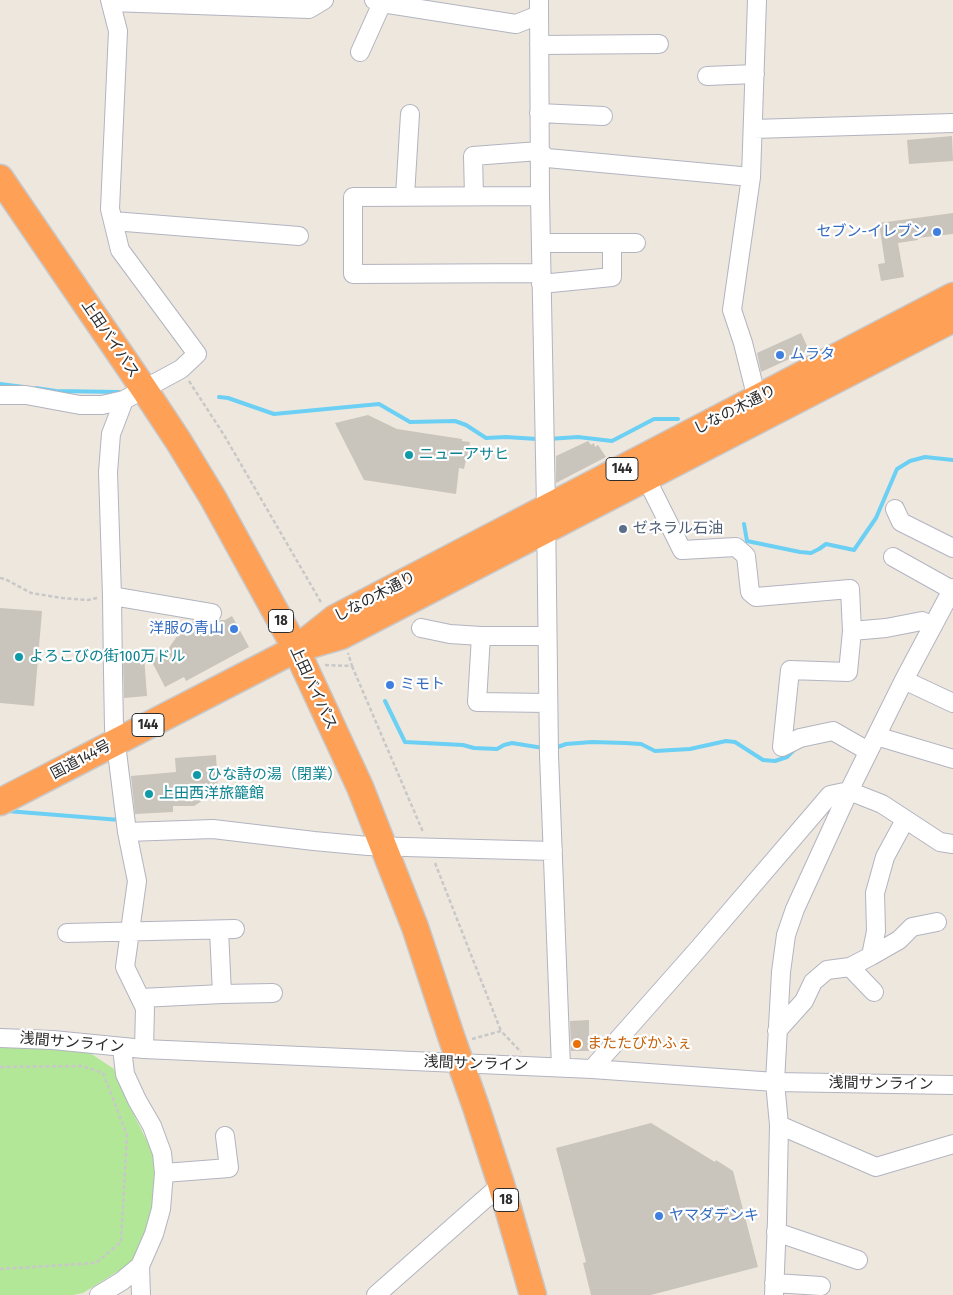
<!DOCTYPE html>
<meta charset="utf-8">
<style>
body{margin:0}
canvas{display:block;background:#eee7de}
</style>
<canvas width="953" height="1295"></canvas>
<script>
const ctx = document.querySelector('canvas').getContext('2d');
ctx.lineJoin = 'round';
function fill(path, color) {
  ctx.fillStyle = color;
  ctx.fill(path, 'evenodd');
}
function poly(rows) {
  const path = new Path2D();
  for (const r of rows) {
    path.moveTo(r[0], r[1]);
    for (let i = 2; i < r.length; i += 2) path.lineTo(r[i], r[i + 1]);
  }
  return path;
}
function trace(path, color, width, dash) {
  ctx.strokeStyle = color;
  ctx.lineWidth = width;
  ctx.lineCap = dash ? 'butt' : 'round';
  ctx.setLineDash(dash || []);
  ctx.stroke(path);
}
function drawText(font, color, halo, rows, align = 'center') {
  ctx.font = font + ' "Fira Sans Condensed","Noto Sans JP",sans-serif';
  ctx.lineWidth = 4.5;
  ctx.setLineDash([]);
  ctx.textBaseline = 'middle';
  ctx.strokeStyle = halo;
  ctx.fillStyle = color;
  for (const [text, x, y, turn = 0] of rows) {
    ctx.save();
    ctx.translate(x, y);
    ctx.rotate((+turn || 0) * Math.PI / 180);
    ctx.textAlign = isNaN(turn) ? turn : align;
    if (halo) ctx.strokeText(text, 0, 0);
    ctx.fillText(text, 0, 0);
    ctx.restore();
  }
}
fill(poly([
 [0,1045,87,1051,114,1069,132,1111,154,1155,156,1182,153,1207,136,1260,83,1293,73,1295,0,1295]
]), '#b2e798');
trace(poly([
 [0,384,24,387],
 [36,388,56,391,119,392],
 [219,397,228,398,274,414,379,404,410,422,455,421,466,425,486,438,506,437,537,439],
 [548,439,578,437,612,441,654,419,678,419],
 [744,524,747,541,800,552,811,553,819,549,826,544,854,550,876,518,897,469,910,461,925,457,953,460],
 [385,701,405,742,463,745,474,748,497,749,504,745,512,743,543,748],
 [555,748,566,744,592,742,625,743,641,744,655,751,690,749,726,741,735,742,763,760,775,761,787,757,795,749],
 [7,811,120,820]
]), '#6cd0f4', 4);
fill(poly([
 [952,136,953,161,909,164,907,140],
 [953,213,953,234,917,238,918,240,898,243,904,277,881,281,878,264,885,263,879,223],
 [801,333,809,350,761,372,757,353],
 [368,415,397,429,462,439,462,441,470,442,464,469,459,468,456,494,364,480,335,423],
 [588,441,591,445,594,443,595,447,598,445,606,457,556,483,556,456],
 [0,608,42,611,34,706,0,703],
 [232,616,249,647,186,681,184,677,165,687,151,660,166,652,185,625,194,621,210,623,215,623,220,620,225,620],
 [144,656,147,696,124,698,123,657],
 [216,755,218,791,194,806,173,806,173,812,135,814,131,776,176,772,175,758],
 [589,1020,589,1051,571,1051,570,1021],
 [651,1123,715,1162,716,1160,733,1171,758,1267,651,1295,591,1295,583,1263,586,1262,556,1148]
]), '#c9c5bc');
const minor = poly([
 [539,0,540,196,546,508,549,755,561,1067],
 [111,2,309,9,324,0],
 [382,3,516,24,539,15],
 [539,45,659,44],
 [360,52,382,3,374,0],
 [707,76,755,74],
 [539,113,603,116],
 [753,129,953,123],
 [405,196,410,114],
 [474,196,473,156,539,151,547,158,751,177],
 [540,196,353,197,353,274,541,273],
 [113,221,299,236],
 [541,243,636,243],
 [541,284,612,277,612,243],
 [0,395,26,395,80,405,102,405,124,400,181,369,197,354,120,250,110,209,118,31,110,0],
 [757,399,743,343,732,310,751,177,757,0],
 [124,400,111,434,108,472,112,596,113,672,114,728,127,832,137,881,125,967,145,1008,144,1049],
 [646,478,682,550,736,547,746,556,750,592,756,597,850,589,852,631,848,672,790,670,782,747,800,738,833,731,868,751],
 [895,509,901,522,953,548],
 [893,557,952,590],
 [112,596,212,613],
 [421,628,450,634,481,636,547,636],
 [852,631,886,628,922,621,933,626],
 [481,636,477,702,548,703],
 [904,680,953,703],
 [876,736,953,759],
 [127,832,213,829,314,841,368,846,553,851],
 [219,930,222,994],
 [67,933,235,929],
 [871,956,899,940,912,927,937,922],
 [850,967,874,992],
 [141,998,222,994,273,993],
 [777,1031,804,1001,813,982,827,970,850,967,871,956,876,931,875,893,885,857,905,820],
 [0,1038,53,1040,144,1049,592,1069,775,1082,953,1085],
 [122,1048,125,1074,137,1100,152,1126,162,1153,164,1173,161,1209,154,1234,140,1266,141,1295],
 [592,1069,699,948,830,795,849,791,882,804,940,842,953,844],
 [779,1125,876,1167,953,1144],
 [164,1173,229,1168,225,1136],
 [776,1232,858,1260],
 [774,1283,821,1286],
 [99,1295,122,1281,140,1266],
 [376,1295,495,1190],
 [774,1295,777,1220,779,1125,775,1082,781,972,786,935,795,909,849,791,904,680,953,588]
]);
const highway = poly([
 [0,178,144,389,179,442,213,498,296,649,360,787,415,927,451,1036,476,1107,501,1184,533,1295],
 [306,641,335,618,953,296],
 [0,802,296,649,341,636,953,319]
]);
trace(minor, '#b2b4c0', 20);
trace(highway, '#c8c8c8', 29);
trace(poly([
 [189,381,224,435,322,604],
 [0,578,5,579,31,593,62,598,88,600,97,598],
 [325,665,352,666,348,653],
 [352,666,423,832],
 [435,863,501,1031],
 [472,1039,501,1031,521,1052],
 [0,1067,82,1066,103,1073,127,1135,121,1242,96,1263,0,1269]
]), '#c8c8c8', 2.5, [4, 2.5]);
trace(minor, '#fff', 18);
trace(highway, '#ffa057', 26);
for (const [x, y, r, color] of [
 [937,232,5,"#3f7fe0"],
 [780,355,5,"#3f7fe0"],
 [409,455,5,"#0f9aa8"],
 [623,529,5,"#5c6f8a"],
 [234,629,5,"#3f7fe0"],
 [19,657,5,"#0f9aa8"],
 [390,685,5,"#3f7fe0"],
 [197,775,5,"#0f9aa8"],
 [149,794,5,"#0f9aa8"],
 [577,1044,5,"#e8710a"],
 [659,1216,5,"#3f7fe0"]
]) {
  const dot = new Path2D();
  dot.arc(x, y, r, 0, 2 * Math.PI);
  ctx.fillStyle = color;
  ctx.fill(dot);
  trace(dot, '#fff', 2);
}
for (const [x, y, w] of [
 [622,469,32],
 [281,621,25],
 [148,725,32],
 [506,1200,25]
]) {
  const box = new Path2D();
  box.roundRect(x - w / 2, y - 11.5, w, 23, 4);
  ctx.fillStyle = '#fff';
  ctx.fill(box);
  trace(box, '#2c2c2c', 1);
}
drawText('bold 14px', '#2c2c2c', null, [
 ["144",622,469],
 ["18",281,621],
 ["144",148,725],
 ["18",506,1200]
]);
drawText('15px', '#366cbe', '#fff', [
 ["セブン-イレブン",927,232,"right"],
 ["ムラタ",790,355],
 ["洋服の青山",224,629,"right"],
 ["ミモト",400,685],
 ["ヤマダデンキ",669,1216]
], 'left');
drawText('15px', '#2c2c2c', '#fff', [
 ["上田バイパス",110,339,56],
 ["しなの木通り",735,410,-27],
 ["しなの木通り",375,597,-28],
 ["上田バイパス",313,688,65],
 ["国道144号",81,760,-28],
 ["浅間サンライン",72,1043,5],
 ["浅間サンライン",476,1064,2],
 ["浅間サンライン",881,1084,1]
]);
drawText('15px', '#0d838f', '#fff', [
 ["ニューアサヒ",419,455],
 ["よろこびの街100万ドル",29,657],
 ["ひな詩の湯（閉業）",207,775],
 ["上田西洋旅籠館",159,794]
], 'left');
drawText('15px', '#4e5e75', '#fff', [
 ["ゼネラル石油",633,529]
], 'left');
drawText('15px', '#c56008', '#fff', [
 ["またたびかふぇ",587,1044]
], 'left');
</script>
